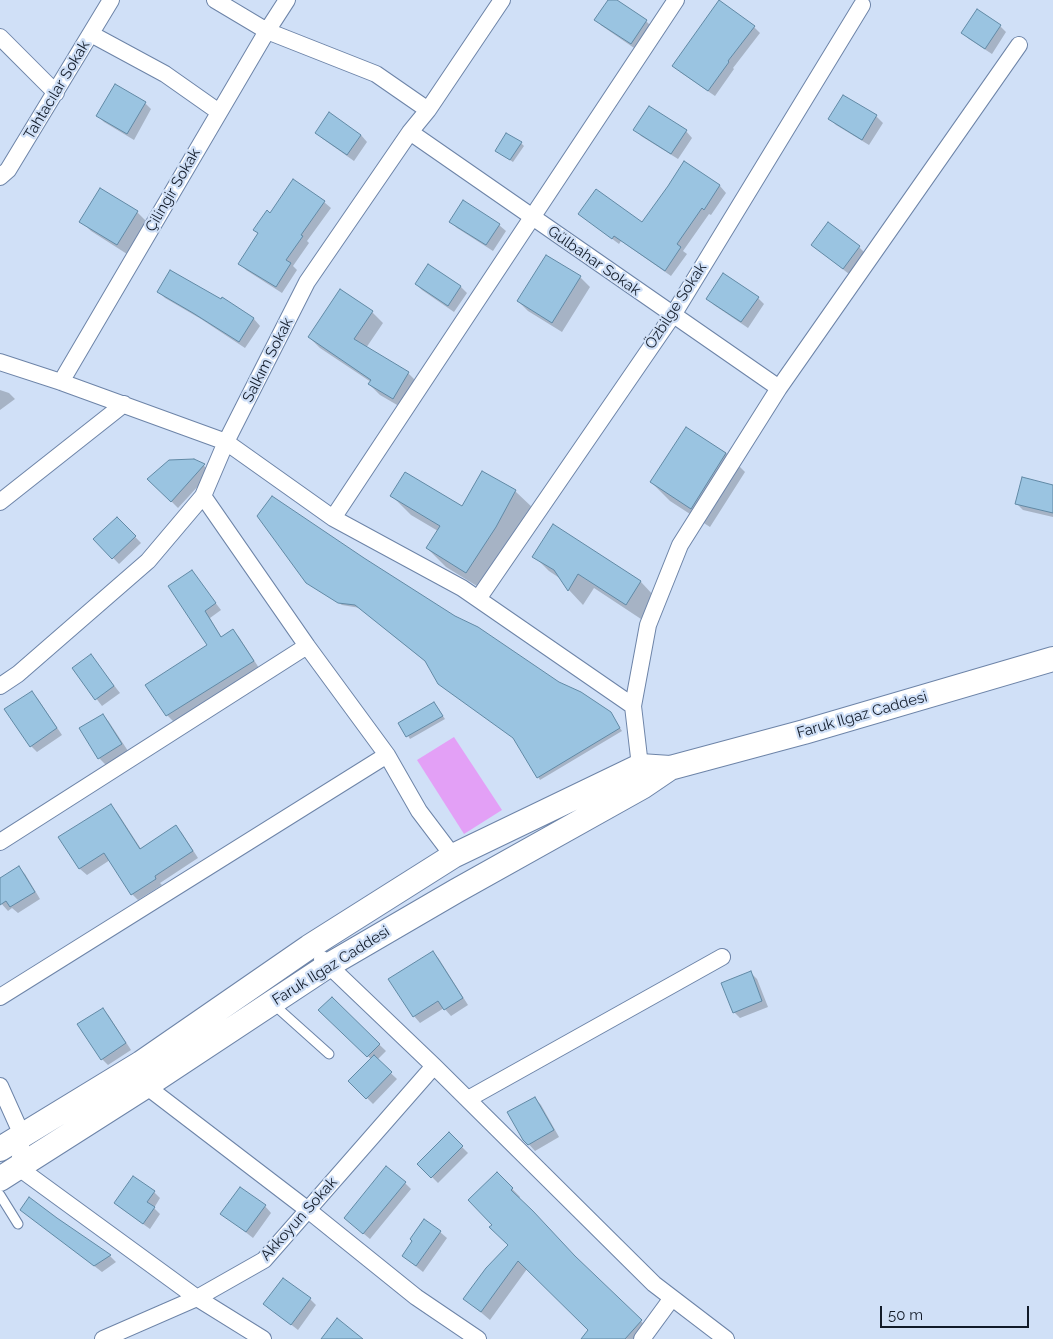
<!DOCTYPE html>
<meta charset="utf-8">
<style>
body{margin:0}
#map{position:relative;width:1053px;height:1339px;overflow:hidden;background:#d0e0f7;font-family:Raleway,sans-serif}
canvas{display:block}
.scale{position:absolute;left:880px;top:1306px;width:149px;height:22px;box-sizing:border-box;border:2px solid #121b29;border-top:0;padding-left:6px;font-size:15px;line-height:18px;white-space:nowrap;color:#121b29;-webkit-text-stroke:4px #d0e0f7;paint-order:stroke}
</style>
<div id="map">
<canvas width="1053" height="1339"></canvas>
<div class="scale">50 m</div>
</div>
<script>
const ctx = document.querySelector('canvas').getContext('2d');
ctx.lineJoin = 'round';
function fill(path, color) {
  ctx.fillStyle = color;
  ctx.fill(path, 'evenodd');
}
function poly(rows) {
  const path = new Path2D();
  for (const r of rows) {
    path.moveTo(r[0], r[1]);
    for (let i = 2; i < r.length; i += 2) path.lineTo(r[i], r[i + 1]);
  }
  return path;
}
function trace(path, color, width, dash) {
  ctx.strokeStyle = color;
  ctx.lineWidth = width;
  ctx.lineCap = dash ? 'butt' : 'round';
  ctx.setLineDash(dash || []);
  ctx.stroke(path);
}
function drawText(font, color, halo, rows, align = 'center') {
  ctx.font = font + ' Raleway,sans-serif';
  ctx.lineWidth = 4.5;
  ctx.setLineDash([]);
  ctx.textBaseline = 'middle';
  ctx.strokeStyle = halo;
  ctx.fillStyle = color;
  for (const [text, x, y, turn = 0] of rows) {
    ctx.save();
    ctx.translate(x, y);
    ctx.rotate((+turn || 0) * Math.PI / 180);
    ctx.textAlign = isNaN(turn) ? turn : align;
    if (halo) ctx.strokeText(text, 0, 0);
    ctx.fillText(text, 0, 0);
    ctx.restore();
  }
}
fill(poly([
 [454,737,502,810,464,834,417,760]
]), '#e3a0f6');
fill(poly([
 [609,0,615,0,646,21,652,27,637,50,602,26,596,20],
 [1000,26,1006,32,992,54,969,39,963,33],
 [754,27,760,33,733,68,734,69,715,96,680,72],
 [843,97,876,116,883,123,869,145,836,125,830,119],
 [145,103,151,109,134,140,104,122,98,116],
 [635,129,686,131,692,138,678,159,641,136],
 [317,133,361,135,367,142,354,161,323,139],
 [521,143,524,146,513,162,499,153],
 [684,163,720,186,726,193,711,215,709,214,683,251,687,254,671,276,621,241,619,244,579,214,643,224],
 [101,189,137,212,147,222,127,254,91,231,81,221],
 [324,202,331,208,307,241,309,243,293,266,297,270,282,293,246,270,240,263,259,234,255,230,271,214],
 [451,222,499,225,506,231,493,251,457,228],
 [812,245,859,247,865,253,849,274],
 [547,256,580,277,590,287,562,332,528,311,518,301],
 [428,265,461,287,467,293,454,312,422,290,416,284],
 [159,292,221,300,222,299,254,319,260,326,245,348,201,319,165,298],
 [708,298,758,298,764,304,748,328,714,305],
 [372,312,383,323,366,348,408,373,419,384,404,409,380,395,369,384,371,382,320,348,309,337],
 [0,390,9,393,15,399,0,410],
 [687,428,726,453,745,472,710,527,670,501,651,482],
 [194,460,204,466,211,472,178,508,149,479],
 [1053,486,1053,517,1023,510,1017,504],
 [515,491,534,509,485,591,446,567,427,548,438,531,411,515,392,496,463,508],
 [117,518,141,543,119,564,95,539],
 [553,526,641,582,655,597,641,619,594,588,583,605,569,590,561,579,549,571,534,556],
 [363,559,558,683,610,713,622,731,540,780,515,739,426,662,360,608,342,605,310,585],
 [192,572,221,610,210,618,222,638,233,631,239,637,259,668,174,722,167,715,147,685,209,645],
 [91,656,120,693,102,706,73,668],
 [31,693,38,699,62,735,37,752,31,746],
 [434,703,445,719,410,739,400,723],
 [103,715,109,722,128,751,106,765,99,758,81,729],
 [110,806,117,812,141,849,176,827,182,833,198,858,160,883,162,885,138,900,132,894,110,860,87,875,80,869,60,837],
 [19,868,25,874,40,899,18,913,12,908,8,911,0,902,0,879],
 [433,952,439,959,468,1005,451,1016,444,1008,420,1023,414,1016],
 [750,972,757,979,768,1007,740,1018,734,1012],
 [332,999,386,1051,377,1060,397,1079,373,1104,350,1081,371,1059,320,1010],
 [103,1009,109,1016,131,1050,108,1065,102,1059],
 [535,1098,541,1105,559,1137,535,1151,524,1139],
 [449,1134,468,1153,438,1183,419,1164],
 [497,1173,520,1197,519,1199,579,1262,650,1330,641,1339,582,1339,590,1330,527,1269,490,1320,465,1299,510,1246,494,1225],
 [405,1183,411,1189,370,1239,352,1224],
 [154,1192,160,1198,154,1208,160,1214,150,1229,122,1209,115,1203],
 [30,1199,110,1256,116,1262,102,1272,22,1210],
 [265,1206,271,1213,253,1238,221,1213],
 [440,1232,447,1238,423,1272,403,1256],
 [310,1299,316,1305,298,1330,265,1304]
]), '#0003');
const building = poly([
 [608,0,617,0,647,20,631,44,594,20,608,0],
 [719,0,755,26,728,61,729,62,708,91,672,66,719,0],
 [977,9,1001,25,985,49,961,33,977,9],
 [115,84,146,102,127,134,96,116,115,84],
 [843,95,877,115,862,140,828,119,843,95],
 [649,106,687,130,671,154,633,130,649,106],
 [329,112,361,135,347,155,315,133,329,112],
 [506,133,522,142,510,160,495,151,506,133],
 [684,161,720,185,704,210,702,208,677,244,681,247,665,271,614,236,612,239,578,214,596,189,642,222,668,186,684,161],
 [293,179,325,201,301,235,303,236,286,260,291,263,276,287,238,264,258,233,253,230,267,210,270,213,293,179],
 [100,188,138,211,117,245,79,222,100,188],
 [463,200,500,224,486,245,449,222,463,200],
 [828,222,860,246,843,269,811,245,828,222],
 [546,255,581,276,552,323,517,301,546,255],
 [428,264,461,286,448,306,415,284,428,264],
 [170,270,221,299,222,297,254,318,239,342,193,313,157,292,170,270],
 [723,273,759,297,741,322,706,299,723,273],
 [340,289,373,311,354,339,409,372,393,399,368,384,371,380,308,337,340,289],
 [686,427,726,453,691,509,650,482,686,427],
 [194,459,205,464,171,502,147,479,169,460,194,459],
 [482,471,516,490,496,527,466,573,426,548,440,526,390,496,405,472,462,506,482,471],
 [1022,477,1053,485,1053,513,1015,504,1022,477],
 [272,496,364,558,455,616,478,627,559,682,581,692,611,712,620,728,537,778,513,738,438,684,425,661,355,605,338,603,306,583,257,516,272,496],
 [117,517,136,536,112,559,93,539,117,517],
 [553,524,641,581,626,605,578,574,568,591,554,570,532,557,553,524],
 [192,570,216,603,205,611,221,637,233,629,254,661,166,716,145,685,207,645,168,586,192,570],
 [91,654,114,686,95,700,72,668,91,654],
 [32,691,57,728,30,747,4,709,32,691],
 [434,702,443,716,406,737,398,723,434,702],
 [103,714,122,744,98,759,79,728,103,714],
 [111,804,140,849,176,825,193,851,155,876,156,879,131,895,104,853,79,869,58,837,111,804],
 [19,866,35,892,10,907,6,901,0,905,0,878,19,866],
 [433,951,463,998,444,1010,438,1001,413,1017,388,979,433,951],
 [751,971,762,1001,733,1013,721,983,751,971],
 [332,997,380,1044,367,1057,318,1010,332,997],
 [103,1008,126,1043,101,1060,77,1024,103,1008],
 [374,1055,392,1072,366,1099,348,1081,374,1055],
 [535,1097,554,1130,528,1145,523,1140,507,1112,535,1097],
 [449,1132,463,1146,431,1178,417,1164,449,1132],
 [386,1166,406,1182,363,1234,344,1218,386,1166],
 [497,1172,513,1188,511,1190,533,1211,575,1256,642,1320,625,1339,581,1339,588,1330,518,1261,481,1312,463,1299,486,1268,508,1245,489,1227,492,1225,468,1200,497,1172],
 [133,1176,155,1191,147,1202,155,1207,143,1224,114,1203,133,1176],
 [240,1187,266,1205,246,1232,220,1214,240,1187],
 [29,1197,57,1218,111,1255,94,1266,20,1210,29,1197],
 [424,1219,441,1231,416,1266,402,1256,412,1241,410,1239,424,1219],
 [283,1278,311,1298,291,1325,263,1304,283,1278],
 [337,1318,363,1339,321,1339,337,1318]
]);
fill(building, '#9ac4e1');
trace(building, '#6189a5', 1);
const lane = poly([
 [272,1003,329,1054],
 [0,1195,18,1224]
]);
const street = poly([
 [215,0,267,31,376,74,428,110],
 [91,34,165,74,219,112],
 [0,37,56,93],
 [410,132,779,388],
 [0,177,8,170,111,0],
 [0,362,61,382,226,442,333,518,462,588,633,706],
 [61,382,267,31,287,0],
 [203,496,307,646,387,755,419,811,453,856],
 [0,502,124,404],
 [333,518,676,0],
 [478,599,673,315,862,5],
 [0,686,18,674,148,561,203,496,226,442,307,282,410,132,428,110,502,0],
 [640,766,633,706,648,625,680,545,779,388,1019,45],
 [0,842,307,646],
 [322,959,434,1066,654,1284,726,1339],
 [0,997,387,755],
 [0,1086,22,1135,19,1168,197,1298,263,1339],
 [146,1086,308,1210,416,1297,478,1339],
 [468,1099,722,957],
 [103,1339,197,1298,264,1260,434,1066],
 [642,1339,672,1298]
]);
const secondary = poly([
 [0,1149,141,1063,309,947,453,856,640,766,670,768,804,732,1053,659],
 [0,1179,146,1086,329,965,456,891,642,787,670,768]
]);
trace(lane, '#6d84a8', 11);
trace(street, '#6d84a8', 18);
trace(secondary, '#6d84a8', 26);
trace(lane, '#fff', 9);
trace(street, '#fff', 16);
trace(secondary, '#fff', 24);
drawText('15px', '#121b29', '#d0e0f7', [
 ["Tahtacılar Sokak",57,90,-59],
 ["Çilingir Sokak",173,190,-60],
 ["Gülbahar Sokak",594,261,35],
 ["Özbilge Sokak",676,306,-57],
 ["Salkım Sokak",268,360,-63],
 ["Faruk Ilgaz Caddesi",862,715,-16],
 ["Faruk Ilgaz Caddesi",331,966,-32],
 ["Akkoyun Sokak",299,1219,-48]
]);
</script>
